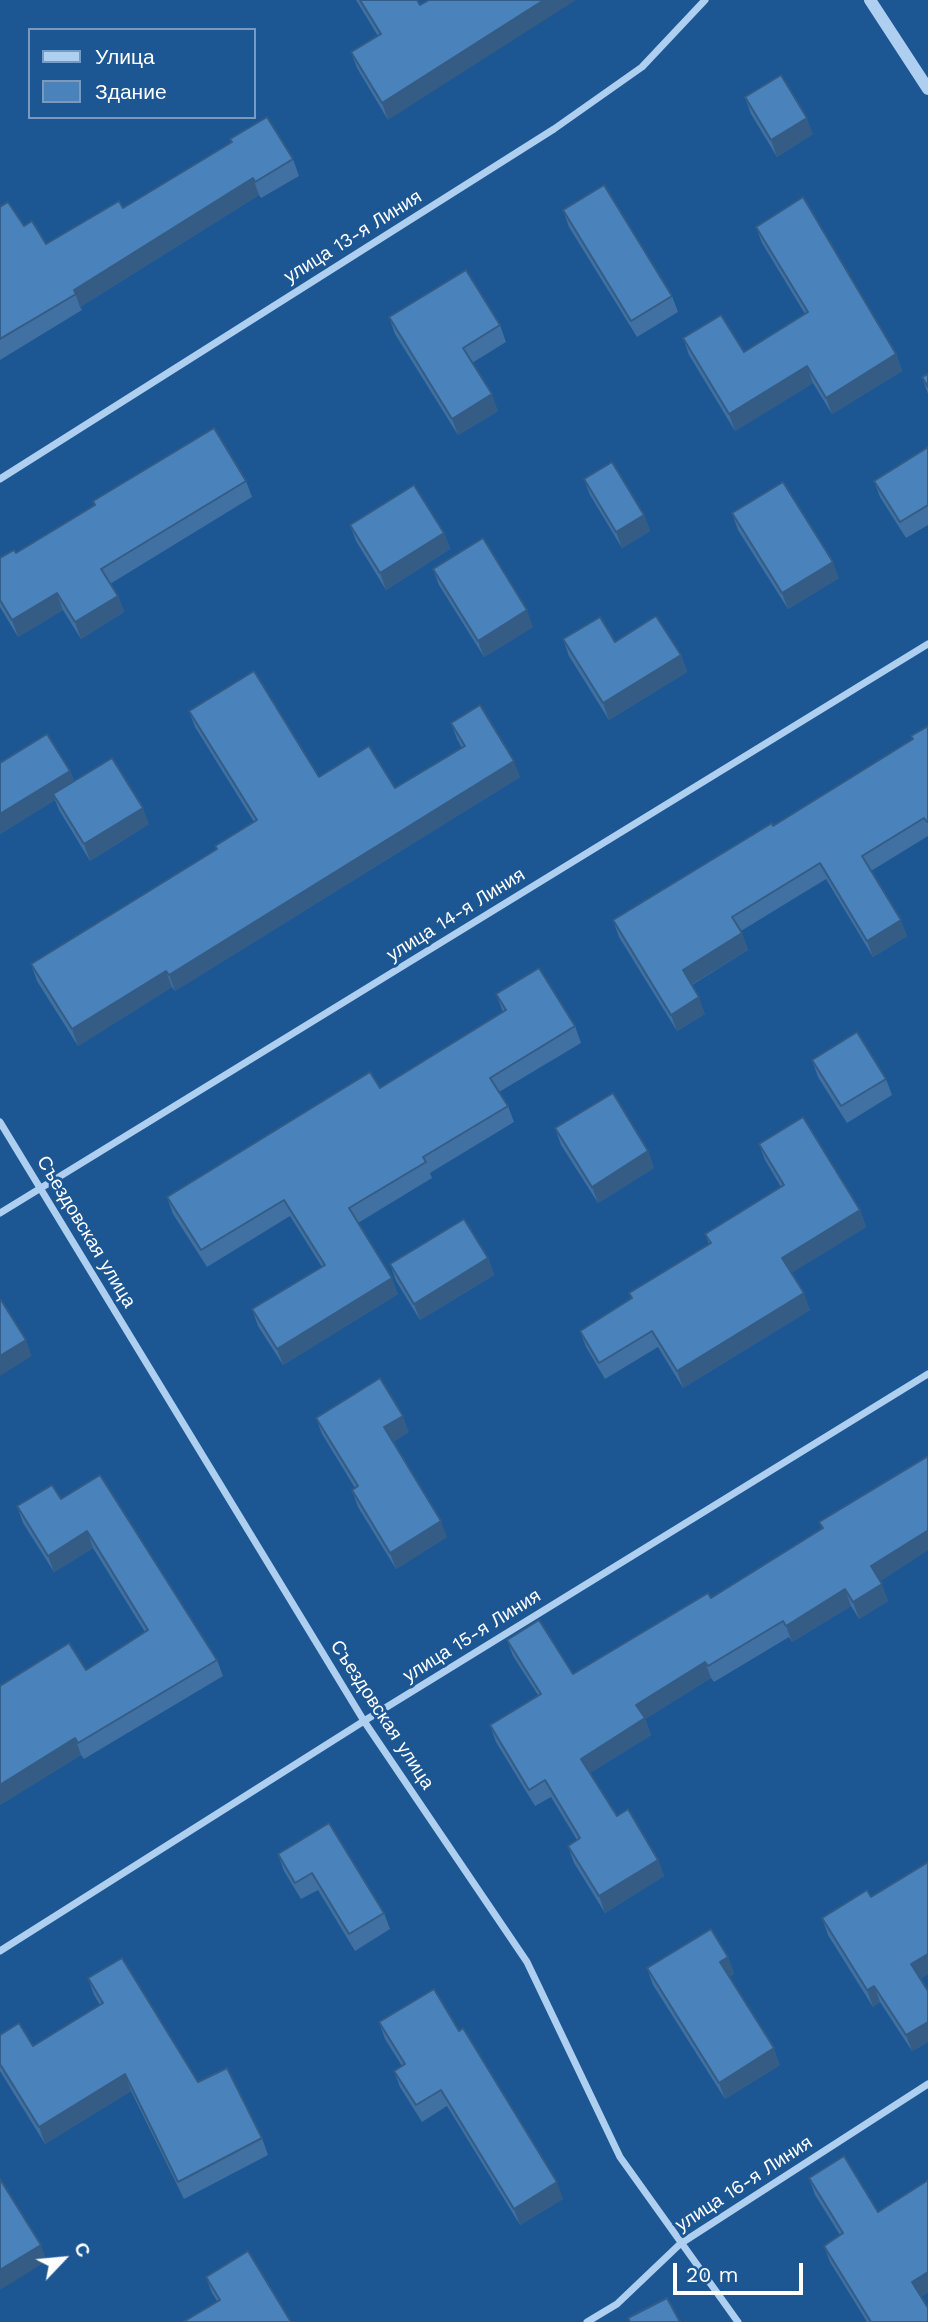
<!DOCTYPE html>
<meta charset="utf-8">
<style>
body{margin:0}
#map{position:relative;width:928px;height:2322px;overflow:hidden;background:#1c5793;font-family:"Work Sans",sans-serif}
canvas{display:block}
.legend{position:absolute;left:28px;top:28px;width:228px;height:91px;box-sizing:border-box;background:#1c5793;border:2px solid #779abe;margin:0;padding:9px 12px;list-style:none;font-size:21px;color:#fff}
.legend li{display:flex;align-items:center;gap:14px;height:35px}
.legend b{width:35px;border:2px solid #779abe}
.north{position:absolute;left:28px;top:2224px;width:70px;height:70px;-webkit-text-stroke:5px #1c5793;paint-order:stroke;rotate:64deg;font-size:19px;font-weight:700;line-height:28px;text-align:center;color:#fff}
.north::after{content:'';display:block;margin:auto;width:24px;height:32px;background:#fff;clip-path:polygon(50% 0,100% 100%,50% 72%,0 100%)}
.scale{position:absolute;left:673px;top:2263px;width:130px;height:32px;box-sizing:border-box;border:4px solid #fff;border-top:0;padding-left:9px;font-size:21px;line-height:24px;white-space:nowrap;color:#fff;-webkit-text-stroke:5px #1c5793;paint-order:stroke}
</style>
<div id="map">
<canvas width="928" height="2322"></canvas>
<ul class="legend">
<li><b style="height:9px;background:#aecfef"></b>Улица</li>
<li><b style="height:19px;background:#4a83bc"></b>Здание</li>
</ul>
<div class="north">С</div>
<div class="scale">20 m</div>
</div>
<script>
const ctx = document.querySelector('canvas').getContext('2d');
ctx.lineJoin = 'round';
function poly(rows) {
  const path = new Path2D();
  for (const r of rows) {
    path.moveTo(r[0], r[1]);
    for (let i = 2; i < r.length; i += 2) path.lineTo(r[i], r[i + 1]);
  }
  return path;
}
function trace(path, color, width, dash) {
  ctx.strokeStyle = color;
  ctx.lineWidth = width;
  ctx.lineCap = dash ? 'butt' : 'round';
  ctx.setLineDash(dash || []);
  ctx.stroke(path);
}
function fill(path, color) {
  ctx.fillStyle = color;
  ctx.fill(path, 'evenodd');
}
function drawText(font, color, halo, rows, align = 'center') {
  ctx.font = font + ' "Work Sans",sans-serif';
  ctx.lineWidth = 6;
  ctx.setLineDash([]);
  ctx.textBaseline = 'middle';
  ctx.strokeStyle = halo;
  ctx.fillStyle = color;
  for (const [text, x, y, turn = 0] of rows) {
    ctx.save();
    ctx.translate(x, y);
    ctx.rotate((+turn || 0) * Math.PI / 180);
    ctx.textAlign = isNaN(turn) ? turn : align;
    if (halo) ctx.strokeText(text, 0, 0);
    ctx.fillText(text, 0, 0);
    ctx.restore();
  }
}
trace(poly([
 [0,479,554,129,642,67,705,0],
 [0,1122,364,1721,527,1962,620,2157,738,2322],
 [0,1213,928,644],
 [0,1951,364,1721,928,1374],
 [587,2322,617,2304,680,2244,928,2084]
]), '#aecfef', 7);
trace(poly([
 [870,0,928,89]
]), '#aecfef', 12);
fill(poly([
 [356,0,417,0,420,5,388,120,357,68,351,52,378,36],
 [745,97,813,134,777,157,751,114],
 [230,139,293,159,299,176,261,198,259,195,80,307,82,310,0,360,0,207,46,244,123,208,231,143],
 [563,210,672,296,678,312,637,337,569,227],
 [756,227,896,354,902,371,832,414,813,383,735,431,689,355,683,338,744,352,805,314,762,243],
 [389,317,500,325,506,342,472,363,498,411,458,435,395,334],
 [928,374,928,394,922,377],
 [928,447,928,525,906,538,880,497,874,481],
 [584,479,644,515,650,531,622,548,590,495],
 [246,481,252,497,110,584,118,596,124,612,81,639,63,610,18,637,0,607,0,558,16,553,94,505,93,501],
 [732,513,839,578,788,609,738,530],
 [350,525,444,533,450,549,386,590,356,541],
 [433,569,533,627,484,657,439,585],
 [563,639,615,642,681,655,687,672,609,720,569,656],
 [189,711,319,777,395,788,462,748,457,739,451,723,520,777,175,991,172,987,78,1046,37,981,31,964,217,850,215,846,254,822,195,727],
 [928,726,928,836,871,871,907,936,873,957,826,879,741,931,748,950,692,985,705,1014,677,1031,619,937,613,920,773,826,913,740,911,736],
 [70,771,74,781,149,824,90,861,59,810,55,800,0,834],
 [496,994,575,1026,581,1043,499,1092,508,1106,514,1122,430,1173,432,1178,358,1223,398,1294,283,1365,258,1326,252,1309,322,1267,290,1216,207,1267,173,1214,167,1197,380,1088,503,1012],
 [812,1060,886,1079,892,1095,847,1123,818,1077],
 [555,1128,648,1151,654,1168,598,1203,561,1145],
 [759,1144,860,1210,866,1227,791,1273,810,1310,683,1388,658,1347,605,1379,586,1347,580,1331,631,1299,629,1293,709,1244,705,1234,781,1187,765,1160],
 [488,1258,494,1275,420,1320,396,1281,390,1264],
 [316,1418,409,1432,393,1442,447,1537,396,1569,358,1507,352,1490,355,1488,322,1434],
 [928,1456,928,1550,880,1581,888,1601,859,1619,851,1606,792,1642,789,1637,714,1682,711,1678,645,1719,651,1735,590,1773,617,1816,658,1860,664,1876,605,1913,574,1863,568,1846,577,1840,551,1797,535,1806,496,1742,490,1725,538,1695,513,1656,507,1640,573,1674,711,1598,822,1529,819,1522],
 [61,1499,217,1660,223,1676,84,1759,81,1755,0,1805,86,1670,145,1632,93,1548,54,1572,23,1523,17,1506],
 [278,1854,384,1913,390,1929,355,1951,318,1890,301,1899,284,1871],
 [928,1862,928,1974,920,1979,928,1991,928,2042,912,2051,880,2002,873,2007,828,1935,822,1918,871,1897],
 [728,1957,734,1974,729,1977,780,2065,725,2099,653,1985,647,1968],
 [88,1978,198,2082,262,2138,268,2155,184,2199,131,2091,45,2144,0,2071,0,2035,33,2046,100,2005,94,1995],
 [379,2022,563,2199,520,2225,447,2106,422,2122,400,2087,394,2071,402,2066,385,2039],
 [809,2178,878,2212,928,2180,928,2292,921,2297,928,2322,867,2322,830,2262,824,2246,840,2235,815,2195],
 [206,2277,291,2322,217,2301,212,2293]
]), '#4071a2');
fill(poly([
 [544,0,576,0,388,120,382,103],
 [807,118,813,134,777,157,771,140],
 [253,178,259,195,80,307,74,290],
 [896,354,902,371,832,414,826,398],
 [807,366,813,383,735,431,729,414],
 [492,394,498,411,458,435,452,419],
 [644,515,650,531,622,548,616,532],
 [444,533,450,549,386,590,380,573],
 [833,562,839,578,788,609,782,593],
 [57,593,63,610,18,637,12,620],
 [118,596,124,612,81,639,75,622],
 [527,610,533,627,484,657,478,641],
 [681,655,687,672,609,720,603,703],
 [514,761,520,777,175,991,169,975],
 [70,771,76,787,53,794,55,800,0,834,0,814],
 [143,808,149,824,90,861,84,844],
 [901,920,907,936,873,957,867,941],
 [742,933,748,950,689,986,683,970],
 [166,971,172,987,78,1046,72,1029],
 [699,997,705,1014,677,1031,671,1015],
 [648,1151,654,1168,598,1203,592,1187],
 [860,1210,866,1227,788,1275,782,1258],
 [488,1258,494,1275,420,1320,414,1304],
 [392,1278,398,1294,283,1365,277,1349],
 [804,1293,810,1310,683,1388,677,1371],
 [26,1340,32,1356,0,1376,0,1356],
 [403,1416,409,1432,390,1444,384,1427],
 [441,1521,447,1537,396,1569,390,1553],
 [87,1531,93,1548,54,1572,48,1556],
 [927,1531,928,1534,928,1550,877,1583,871,1566],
 [882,1584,888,1601,859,1619,853,1602],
 [845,1589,851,1606,792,1642,786,1626],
 [705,1662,711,1678,645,1719,651,1735,587,1775,581,1759,636,1705],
 [75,1738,81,1755,0,1805,0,1785],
 [658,1860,664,1876,605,1913,599,1896],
 [928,1954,928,1974,917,1981,911,1964],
 [728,1957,734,1974,726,1979,720,1962],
 [874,1986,880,2002,873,2007,867,1990],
 [928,2022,928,2042,912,2051,906,2035],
 [774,2048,780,2065,725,2099,719,2083],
 [125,2074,131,2091,45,2144,39,2127],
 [557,2182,563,2199,520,2225,514,2209],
 [41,2245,47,2261,0,2290,0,2270],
 [928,2272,928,2292,918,2299,912,2282]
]), '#345c84');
const building = poly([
 [360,0,417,0,420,5,429,0,544,0,382,103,351,52,381,34,360,0],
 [781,75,807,118,771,140,745,97,781,75],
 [267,117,293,159,255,182,253,178,74,290,76,294,0,339,0,207,8,202,24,226,32,221,46,244,119,201,123,208,232,142,230,139,267,117],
 [604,185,672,296,631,321,563,210,604,185],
 [803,197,896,354,826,398,807,366,729,414,683,338,721,315,744,352,808,312,756,227,803,197],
 [466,270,500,325,463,348,492,394,452,419,389,317,466,270],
 [928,374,928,387,922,377,928,374],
 [214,428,246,481,101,569,118,596,75,622,57,593,12,620,0,600,0,558,14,550,16,553,95,505,93,501,214,428],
 [928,447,928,505,900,522,874,481,928,447],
 [612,462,644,515,616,532,584,479,612,462],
 [783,482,833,562,782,593,732,513,783,482],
 [414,485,444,533,380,573,350,525,414,485],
 [483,538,527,610,478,641,433,569,483,538],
 [656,616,681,655,603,703,563,639,600,617,615,642,656,616],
 [254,671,319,777,369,746,395,788,465,746,451,723,480,705,514,761,169,975,166,971,72,1029,31,964,217,849,215,846,257,820,189,711,254,671],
 [928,726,928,822,927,822,924,818,862,856,901,920,867,941,820,863,732,917,742,933,683,970,699,997,671,1015,613,920,772,823,773,826,913,739,911,736,928,726],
 [47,734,70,771,0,814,0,763,47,734],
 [112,758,143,808,84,844,53,794,112,758],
 [539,968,575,1026,490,1078,508,1106,423,1157,426,1162,349,1208,392,1278,277,1349,252,1309,325,1265,284,1200,201,1250,167,1197,370,1072,380,1088,506,1010,496,994,539,968],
 [857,1032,886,1079,841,1106,812,1060,857,1032],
 [613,1093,648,1151,592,1187,555,1128,613,1093],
 [803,1117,860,1210,782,1258,804,1293,677,1371,652,1331,599,1363,580,1331,632,1298,629,1293,711,1243,705,1234,784,1185,759,1144,803,1117],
 [464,1219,488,1258,414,1304,390,1264,464,1219],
 [1,1300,26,1340,0,1356,0,1301,1,1300],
 [380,1378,403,1416,384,1427,441,1521,390,1553,352,1490,358,1486,316,1418,380,1378],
 [928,1456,928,1533,927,1531,871,1566,882,1584,853,1602,845,1589,786,1626,783,1621,708,1666,705,1662,636,1705,645,1718,581,1759,617,1816,628,1809,658,1860,599,1896,568,1846,580,1838,545,1780,529,1790,490,1725,541,1694,507,1640,539,1620,573,1674,708,1593,711,1598,823,1528,819,1522,928,1456],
 [100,1475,217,1660,78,1743,75,1738,0,1785,0,1686,69,1643,86,1670,148,1630,87,1531,48,1556,17,1506,52,1485,61,1499,100,1475],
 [329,1823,384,1913,349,1934,312,1873,295,1883,278,1854,329,1823],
 [928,1862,928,1954,911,1964,928,1991,928,2022,906,2035,874,1986,867,1990,822,1918,867,1890,871,1897,928,1862],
 [711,1929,728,1957,720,1962,774,2048,719,2083,647,1968,711,1929],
 [122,1958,198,2082,227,2068,262,2138,178,2182,125,2074,39,2127,0,2064,0,2035,19,2023,33,2046,103,2003,88,1978,122,1958],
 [434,1989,459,2031,463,2028,557,2182,514,2209,441,2090,416,2105,394,2071,405,2064,379,2022,434,1989],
 [844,2156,878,2212,928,2180,928,2272,912,2282,928,2308,928,2322,871,2322,824,2246,843,2233,809,2178,844,2156],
 [0,2179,41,2245,0,2270,0,2179],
 [248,2251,291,2322,183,2322,220,2300,206,2277,248,2251],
 [667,2298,680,2322,630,2322,628,2318,667,2298]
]);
fill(building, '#4a83bc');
trace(building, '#345c84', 2);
drawText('19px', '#fff', '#1c5793', [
 ["улица 13-я Линия",353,237,-32],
 ["улица 14-я Линия",456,915,-32],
 ["Съездовская улица",86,1232,59],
 ["улица 15-я Линия",472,1636,-32],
 ["Съездовская улица",382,1715,57],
 ["улица 16-я Линия",744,2184,-33]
]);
</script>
